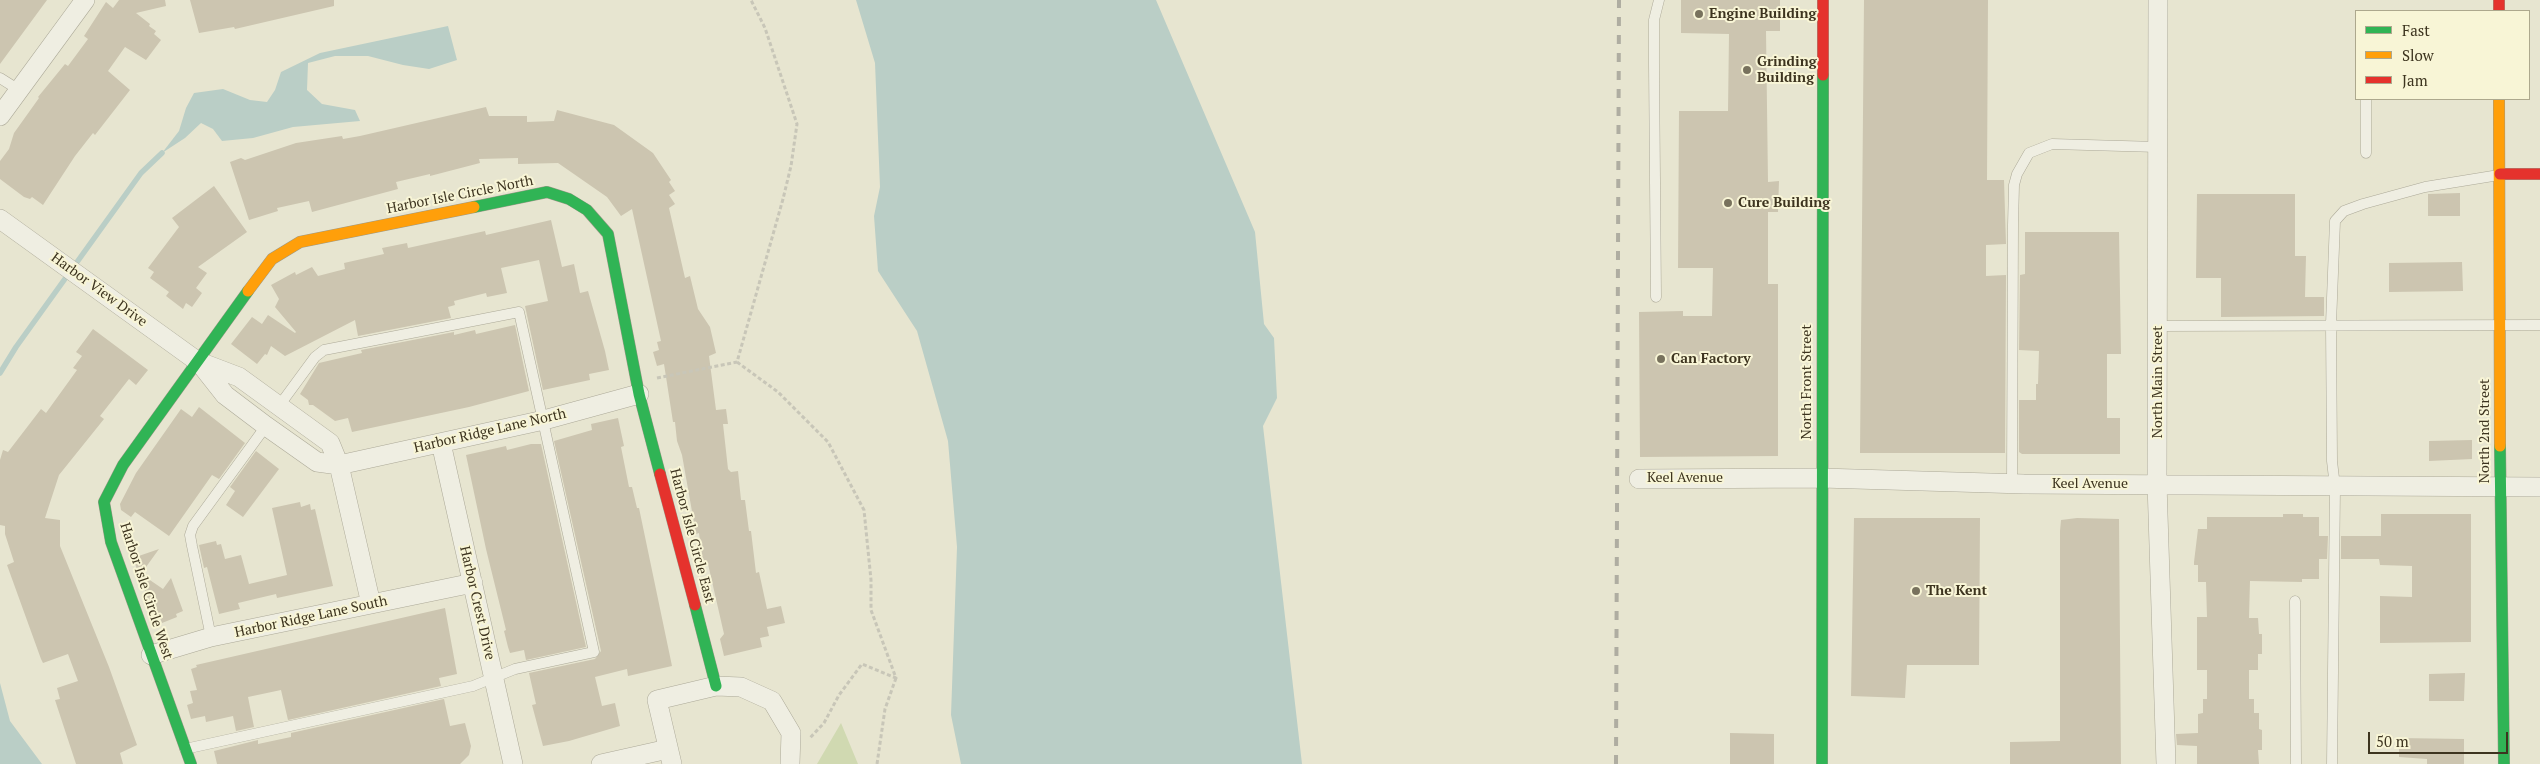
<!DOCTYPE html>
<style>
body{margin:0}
#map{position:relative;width:2540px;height:764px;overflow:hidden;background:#e7e5d0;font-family:"PT Serif",serif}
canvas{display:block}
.legend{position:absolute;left:2355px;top:10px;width:175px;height:90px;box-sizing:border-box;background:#f8f5d6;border:1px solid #ada88d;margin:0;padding:6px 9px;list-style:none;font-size:15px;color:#3d341f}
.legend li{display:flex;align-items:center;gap:10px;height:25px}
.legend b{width:25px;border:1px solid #ada88d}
.scale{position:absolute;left:2368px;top:732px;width:140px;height:22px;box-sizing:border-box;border:2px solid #3d341f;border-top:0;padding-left:6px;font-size:15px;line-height:18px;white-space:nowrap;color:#3d341f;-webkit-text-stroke:4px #f8f5d6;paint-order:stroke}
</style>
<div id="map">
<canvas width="2540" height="764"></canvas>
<ul class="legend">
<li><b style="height:6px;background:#30b455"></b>Fast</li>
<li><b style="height:6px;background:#ff9f0a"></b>Slow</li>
<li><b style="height:6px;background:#e5322d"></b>Jam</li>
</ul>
<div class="scale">50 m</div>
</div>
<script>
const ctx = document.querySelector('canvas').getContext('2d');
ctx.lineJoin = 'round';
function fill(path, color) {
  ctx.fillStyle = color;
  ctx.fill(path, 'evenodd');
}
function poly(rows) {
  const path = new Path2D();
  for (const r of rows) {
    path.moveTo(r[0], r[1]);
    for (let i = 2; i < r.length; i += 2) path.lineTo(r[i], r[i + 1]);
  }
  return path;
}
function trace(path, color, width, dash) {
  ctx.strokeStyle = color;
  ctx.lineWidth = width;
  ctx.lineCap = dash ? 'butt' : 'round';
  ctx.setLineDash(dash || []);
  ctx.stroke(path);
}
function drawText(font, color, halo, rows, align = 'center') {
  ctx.font = font + ' "PT Serif",serif';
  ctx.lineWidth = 4;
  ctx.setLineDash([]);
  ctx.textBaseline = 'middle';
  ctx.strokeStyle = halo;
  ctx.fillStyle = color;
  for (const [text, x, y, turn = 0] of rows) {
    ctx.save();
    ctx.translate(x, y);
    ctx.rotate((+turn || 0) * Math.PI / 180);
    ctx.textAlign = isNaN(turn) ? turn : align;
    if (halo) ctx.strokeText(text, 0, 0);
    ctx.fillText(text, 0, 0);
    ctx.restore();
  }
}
fill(poly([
 [841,723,858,764,817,764]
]), '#d0d9b1');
fill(poly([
 [856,0,1156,0,1255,232,1264,324,1274,338,1277,398,1263,426,1302,764,961,764,951,715,957,547,948,441,917,331,878,271,874,216,880,187,875,63],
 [448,26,457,60,429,69,403,65,368,56,335,56,308,63,307,90,322,104,355,110,360,121,293,127,253,138,222,141,213,129,201,123,185,138,162,153,179,131,186,108,194,93,223,89,250,100,267,102,275,90,281,72,320,53],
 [0,683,10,721,42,764,0,764]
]), '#bacec6');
trace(poly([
 [0,373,16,347,141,173,162,153]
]), '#bacec6', 5.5);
fill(poly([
 [0,0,47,0,0,64],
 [119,0,165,0,166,6,136,13,150,24,149,26,156,31,154,34,161,40,146,60,125,47,108,71,130,90,95,135,93,133,75,156,43,205,32,197,30,199,24,197,0,179,0,161,9,149,14,133,39,98,38,97,65,64,68,66,88,39,84,36,106,2,113,8],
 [190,0,334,0,334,6,235,29,234,27,199,33],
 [1681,0,1780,0,1780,31,1766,31,1768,182,1779,181,1778,212,1768,212,1768,284,1778,284,1778,456,1640,457,1639,312,1683,311,1683,316,1712,316,1713,268,1678,268,1679,111,1728,111,1729,34,1681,33],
 [1864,0,1988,0,1987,180,2004,180,2006,244,1986,245,1986,276,2006,275,2005,453,1860,453],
 [486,107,489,116,527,116,527,122,554,121,557,110,614,125,653,153,671,180,669,182,675,191,669,195,675,204,669,208,685,278,690,276,698,309,710,327,716,353,709,356,716,410,726,409,728,424,723,424,728,469,731,472,738,471,741,500,745,500,749,531,751,531,756,573,759,572,767,609,781,606,785,623,767,627,769,636,760,638,762,647,724,656,720,639,724,634,708,564,703,564,699,533,696,534,682,455,677,441,675,422,673,422,664,364,657,366,653,352,659,350,657,342,661,341,632,209,621,216,607,197,558,163,518,164,518,158,479,159,480,163,430,176,430,174,396,182,398,189,312,212,309,201,277,208,278,211,249,220,230,162,241,158,245,160,296,143,342,136,343,139,360,136],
 [214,186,247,232,198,267,207,273,196,288,202,293,192,307,186,303,183,309,166,296,169,292,150,278,154,272,148,268,179,227,172,218],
 [2460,193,2460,216,2428,216,2428,194],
 [2197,194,2295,194,2295,256,2306,256,2305,297,2324,297,2324,316,2221,317,2221,278,2196,278],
 [551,220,562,267,574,264,580,293,588,291,605,351,609,370,589,374,590,380,543,390,525,306,548,301,539,260,501,268,507,293,487,297,486,293,454,301,455,305,448,307,451,318,358,336,355,320,285,356,271,346,267,355,265,354,257,364,231,344,252,317,262,324,268,315,295,333,296,332,275,307,279,299,271,285,295,272,296,275,312,267,318,276,345,269,344,263,384,254,382,248,407,243,408,248,485,231,486,235],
 [2025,232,2119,232,2121,354,2107,354,2107,418,2120,418,2120,454,2022,454,2019,452,2019,400,2036,400,2036,384,2038,384,2039,351,2019,350,2020,275,2025,274],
 [2462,262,2463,291,2389,292,2389,263],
 [515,325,529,391,469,407,352,432,348,418,335,421,313,405,309,405,308,400,300,394,319,363,362,353,361,350,454,332,454,335,475,330,476,334],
 [93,329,148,370,136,385,129,379,100,416,104,419,59,475,45,518,60,520,60,546,109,667,137,745,120,753,123,764,76,764,55,700,60,699,57,688,78,681,68,654,43,663,41,659,7,565,14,562,5,534,5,526,0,525,0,460,3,450,8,452,41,409,46,413,77,370,73,368,82,356,76,352],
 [199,407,245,443,219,479,212,475,169,536,135,512,131,517,121,510,120,504,136,473,181,409,192,417],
 [618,418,624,446,621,447,629,487,632,487,637,508,639,508,672,666,628,676,627,669,595,677,602,706,615,703,620,726,569,741,543,746,532,705,536,704,529,673,595,659,601,651,554,441,592,430,591,424],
 [2472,440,2472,459,2429,461,2429,441],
 [531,444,541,444,586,647,526,660,524,650,510,653,508,647,504,631,506,630,486,549,466,455,506,446,507,450],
 [256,451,279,469,243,517,226,505,235,491,230,487],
 [300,502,301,507,310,504,311,510,315,509,333,586,277,598,276,594,238,603,240,609,219,614,207,567,204,568,199,545,216,541,217,545,221,544,225,559,241,555,249,584,287,575,272,508],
 [2283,514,2303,514,2303,517,2319,517,2319,536,2328,536,2327,559,2319,559,2319,579,2302,579,2302,582,2250,581,2249,618,2258,618,2259,634,2262,634,2262,654,2258,654,2258,670,2249,670,2249,699,2254,699,2254,713,2259,713,2259,729,2262,730,2262,750,2258,750,2259,764,2197,764,2197,746,2177,745,2176,734,2198,733,2198,714,2203,713,2203,699,2207,699,2207,670,2197,670,2197,617,2207,617,2206,582,2198,582,2198,565,2194,565,2194,562,2198,529,2207,529,2207,517,2283,517],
 [2381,514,2471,514,2471,642,2380,643,2380,596,2412,597,2412,566,2380,565,2379,559,2341,559,2341,536,2381,536],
 [1854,518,1980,518,1979,665,1907,665,1905,698,1851,696],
 [2077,518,2119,519,2121,764,2010,764,2010,742,2060,741,2060,531,2061,520],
 [159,549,141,574,163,589,171,578,183,611,176,614,177,617,162,623,159,615,154,616,133,558],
 [445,608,457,674,439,678,441,686,288,720,281,690,248,697,254,727,236,731,233,716,206,722,205,716,191,719,187,705,193,703,190,691,197,690,191,669,197,667,196,665],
 [2465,673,2464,701,2429,701,2429,674],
 [444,699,450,726,465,723,471,746,469,755,460,764,217,764,214,751,258,740,258,744,291,737,291,733],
 [1730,733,1774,734,1774,764,1730,764],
 [2399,738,2464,739,2464,764,2427,764,2427,759,2399,757]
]), '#ccc5b0');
const lane = poly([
 [0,78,19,90],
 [2366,153,2366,99],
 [1656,297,1654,64,1654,20,1659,0],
 [2157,326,2540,325],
 [2012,484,2013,225,2014,185,2017,174,2029,153,2052,144,2158,147],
 [2295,601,2296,764],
 [211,637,192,546,190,535,193,526,266,426],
 [185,749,473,686,515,669,594,652,519,312,324,350,315,357,279,406],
 [2332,764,2335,487,2332,461,2331,324,2335,221,2344,211,2363,204,2425,187,2499,175]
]);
const street = poly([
 [2158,0,2157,483,2166,764],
 [0,116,85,0],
 [0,219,197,361,239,377,330,443,339,465,371,604],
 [199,362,225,395,266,426,317,462,339,465,544,420,639,394],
 [441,443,513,764],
 [1639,479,1821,478,2024,484,2540,487],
 [151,655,211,637,473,583],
 [601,764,668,749],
 [672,764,657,700,716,686,741,687,772,701,791,733,790,764]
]);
const fast = poly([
 [474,207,547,192,569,199,587,210,608,234,639,394,660,474],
 [2500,446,2504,764],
 [695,605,716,686],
 [191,764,111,542,104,502,123,465,248,291],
 [1822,764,1823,75]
]);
const slow = poly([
 [2499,99,2500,446],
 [248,291,272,259,300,242,474,207]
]);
const jam = poly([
 [2499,0,2499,11],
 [1823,75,1823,0],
 [2500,174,2540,174],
 [660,474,695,605]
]);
trace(lane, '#aca998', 11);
trace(street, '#aca998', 20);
trace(fast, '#9c9988', 12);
trace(slow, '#9c9988', 12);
trace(jam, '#9c9988', 12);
trace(poly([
 [737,362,778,392,828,442,864,510,871,580,871,610,896,678,862,664,839,695,824,723,809,739],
 [657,378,737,362,783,199,791,166,797,124,765,28,751,0],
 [877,764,885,709,896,678]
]), '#c8c6b8', 3, [4, 2.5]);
trace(lane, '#efeee2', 10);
trace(street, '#efeee2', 19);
trace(fast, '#30b455', 11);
trace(slow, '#ff9f0a', 11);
trace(jam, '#e5322d', 11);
trace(poly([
 [1616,764,1619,0]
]), '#afada1', 4, [9, 9]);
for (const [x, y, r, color] of [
 [1699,14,5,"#78725d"],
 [1747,70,5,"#78725d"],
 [1728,203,5,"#78725d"],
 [1661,359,5,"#78725d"],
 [1916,591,5,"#78725d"]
]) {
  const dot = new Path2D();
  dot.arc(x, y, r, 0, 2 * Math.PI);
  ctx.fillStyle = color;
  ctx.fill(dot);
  trace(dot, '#f8f5d6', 2);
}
drawText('bold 14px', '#3d341f', '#f8f5d6', [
 ["Engine Building",1709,14],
 ["Grinding",1757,62],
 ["Building",1757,78],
 ["Cure Building",1738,203],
 ["Can Factory",1671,359],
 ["The Kent",1926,591]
], 'left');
drawText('14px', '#3d341f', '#f8f5d6', [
 ["Harbor Isle Circle North",460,195,-11],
 ["Harbor View Drive",99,290,36],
 ["North Front Street",1807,382,-90],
 ["North Main Street",2158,382,-90],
 ["Harbor Ridge Lane North",490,431,-13],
 ["North 2nd Street",2485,431,-90],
 ["Keel Avenue",1685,478],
 ["Keel Avenue",2090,484],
 ["Harbor Isle Circle East",692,536,75],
 ["Harbor Isle Circle West",146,591,72],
 ["Harbor Crest Drive",477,603,77],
 ["Harbor Ridge Lane South",311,617,-12]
]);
</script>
